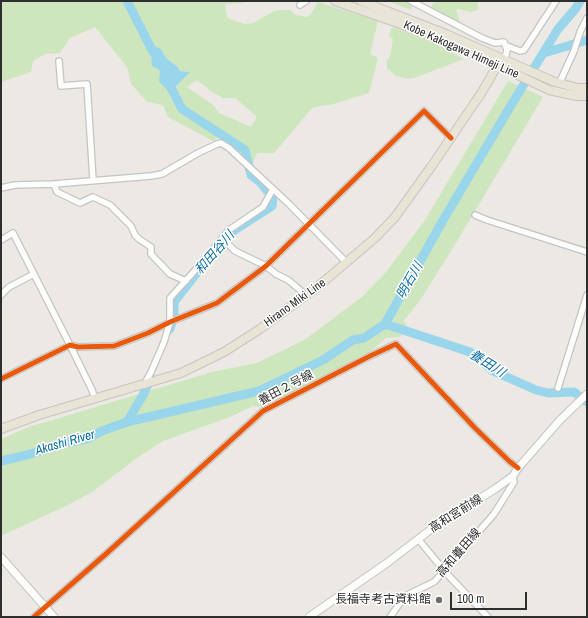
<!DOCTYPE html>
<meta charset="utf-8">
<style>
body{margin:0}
#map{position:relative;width:588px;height:618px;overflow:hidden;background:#ece8e4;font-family:"Archivo Narrow",sans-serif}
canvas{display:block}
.frame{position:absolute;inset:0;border:2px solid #2e2e2e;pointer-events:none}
.scale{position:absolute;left:450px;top:592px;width:77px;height:18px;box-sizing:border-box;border:2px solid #2e2e2e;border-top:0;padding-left:5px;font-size:12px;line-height:14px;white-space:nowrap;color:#2e2e2e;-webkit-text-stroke:3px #fff;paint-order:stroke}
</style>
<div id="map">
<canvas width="588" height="618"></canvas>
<div class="frame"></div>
<div class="scale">100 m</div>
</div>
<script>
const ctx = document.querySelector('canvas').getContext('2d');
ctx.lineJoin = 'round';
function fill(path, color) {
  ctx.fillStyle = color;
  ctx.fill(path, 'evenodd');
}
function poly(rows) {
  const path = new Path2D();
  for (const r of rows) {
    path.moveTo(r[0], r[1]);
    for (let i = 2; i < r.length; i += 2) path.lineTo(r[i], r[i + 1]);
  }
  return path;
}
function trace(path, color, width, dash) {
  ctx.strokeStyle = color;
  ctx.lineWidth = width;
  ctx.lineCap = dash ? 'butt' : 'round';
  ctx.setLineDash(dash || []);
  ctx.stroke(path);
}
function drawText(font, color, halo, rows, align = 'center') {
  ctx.font = font + ' "Archivo Narrow","Noto Sans JP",sans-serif';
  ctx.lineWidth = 3;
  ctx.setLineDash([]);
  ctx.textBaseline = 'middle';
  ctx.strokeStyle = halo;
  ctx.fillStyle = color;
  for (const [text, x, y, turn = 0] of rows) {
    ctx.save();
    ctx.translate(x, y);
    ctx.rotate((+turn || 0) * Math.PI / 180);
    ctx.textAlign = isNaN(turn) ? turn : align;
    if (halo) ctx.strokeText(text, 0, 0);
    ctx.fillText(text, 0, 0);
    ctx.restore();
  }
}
fill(poly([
 [1,1,244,1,244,3,225,4,227,16,229,19,245,24,253,23,274,11,282,10,291,10,295,15,307,17,310,15,318,2,378,21,370,54,378,58,369,93,330,105,325,105,312,108,274,153,257,153,253,164,221,136,213,141,168,117,163,105,147,102,131,84,127,67,95,27,70,38,60,53,45,54,33,61,31,72,1,82],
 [149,43,161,49,166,58,177,66,180,71,189,72,160,72,151,60],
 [197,80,212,92,223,98,235,98,257,117,251,127,219,113,213,105,187,87],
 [387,1,407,1,412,4,411,10],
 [435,1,478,1,478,10,470,12,458,9,456,10,460,22,430,9],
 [394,27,428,40,464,59,414,78,406,79,395,75,387,68,387,60,390,57,393,39,389,36,391,29],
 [508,81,543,97,448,256,419,302,403,321,407,325,400,337,386,338,359,361,262,407,253,406,230,417,163,441,137,458,92,492,66,506,1,536,1,439,29,427,212,372,257,363,306,339,363,296,386,272,425,220]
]), '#cee6be');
fill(poly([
 [147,43,149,43,161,49,166,58,177,66,180,71,190,72,170,92,159,82,160,72,158,69,152,66,151,56]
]), '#99d6ec');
trace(poly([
 [127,1,153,52],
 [544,53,587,40],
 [167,80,182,109,245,150,251,175,260,182,273,198,272,206,230,233,223,241],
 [385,324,470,352,481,359,493,371,536,390,548,393,574,392,587,402],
 [170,329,174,316,174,302,207,260],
 [127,422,143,395,151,378],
 [1,461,27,455,69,442,87,439,102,431,127,422,259,391,323,360,353,340,364,338,385,324,442,222,513,102,558,29,576,8,580,1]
]), '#99d6ec', 9);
const minor = poly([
 [411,1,482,38,495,43,504,42,507,50,506,55,501,59],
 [300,5,306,1],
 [507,46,520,51,524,50,556,1],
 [59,61,61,86,87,84,93,180],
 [559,84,574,51,580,32,587,18],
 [54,184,57,192,80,203,93,197,110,205,131,226,135,235,139,239,151,247,151,254,170,274,186,281],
 [1,188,15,185,54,184,151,176,162,174,198,153,217,144,221,143,229,148,289,204,347,263],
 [475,215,487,220,587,252],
 [222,238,235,251,266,266,276,274,288,280,306,295],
 [1,240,13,233,70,345,92,390,95,399],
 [1,295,9,287,34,274],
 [1,379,70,345,78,347,114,346,148,333,170,322,217,303,266,266,424,111,451,138],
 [144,385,151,372,164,342,170,322,170,298,199,266,229,230,263,207,273,189],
 [558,388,587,295],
 [418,539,448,575,488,617],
 [34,617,107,553,263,411,370,356,396,344,475,428,509,461,518,468],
 [390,617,403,599,409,594,434,582,445,570,494,514,514,482,513,476]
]);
const tertiary = poly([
 [1,557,54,617],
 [309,617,387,563,434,527,495,489,513,476,518,468,560,420,587,394]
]);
const primary = poly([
 [335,1,412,28,497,65,549,90,577,96,587,96],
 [361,1,446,34,555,82,578,88,587,88],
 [1,429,39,415,181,373,224,352,260,329,316,288,375,238,395,217,431,167,482,92,501,59]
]);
trace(minor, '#c5c4c5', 8);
trace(tertiary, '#c5c4c5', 9);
trace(primary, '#c6c5c4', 10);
trace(minor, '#fcfcfb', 5.5);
trace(tertiary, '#fcfcfb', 7);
trace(primary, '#e8e4d6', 8);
trace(poly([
 [1,379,70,345,78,347,114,346,148,333,170,322,217,303,266,266,424,111,451,138],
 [34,617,107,553,263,411,370,356,396,344,475,428,509,461,518,468]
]), '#e8590c', 5);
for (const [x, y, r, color] of [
 [439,600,4,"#706f6e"]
]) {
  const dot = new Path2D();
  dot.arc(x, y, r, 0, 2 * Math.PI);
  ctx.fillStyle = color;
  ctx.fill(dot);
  trace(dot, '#fff', 1.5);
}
drawText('12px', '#2e2e2e', '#fff', [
 ["Kobe Kakogawa Himeji Line",461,50,24],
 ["Hirano Miki Line",295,303,-36],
 ["養田２号線",286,388,-28],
 ["高和宮前線",456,514,-32],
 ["高和養田線",459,553,-49]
]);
drawText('12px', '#2e2e2e', '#fff', [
 ["長福寺考古資料館",431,600]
], 'right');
drawText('italic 13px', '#0d6fa3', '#fff', [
 ["和田谷川",215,253,-49],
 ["明石川",410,281,-60],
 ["養田川",487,364,32],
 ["Akashi River",65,443,-16]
]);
</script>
